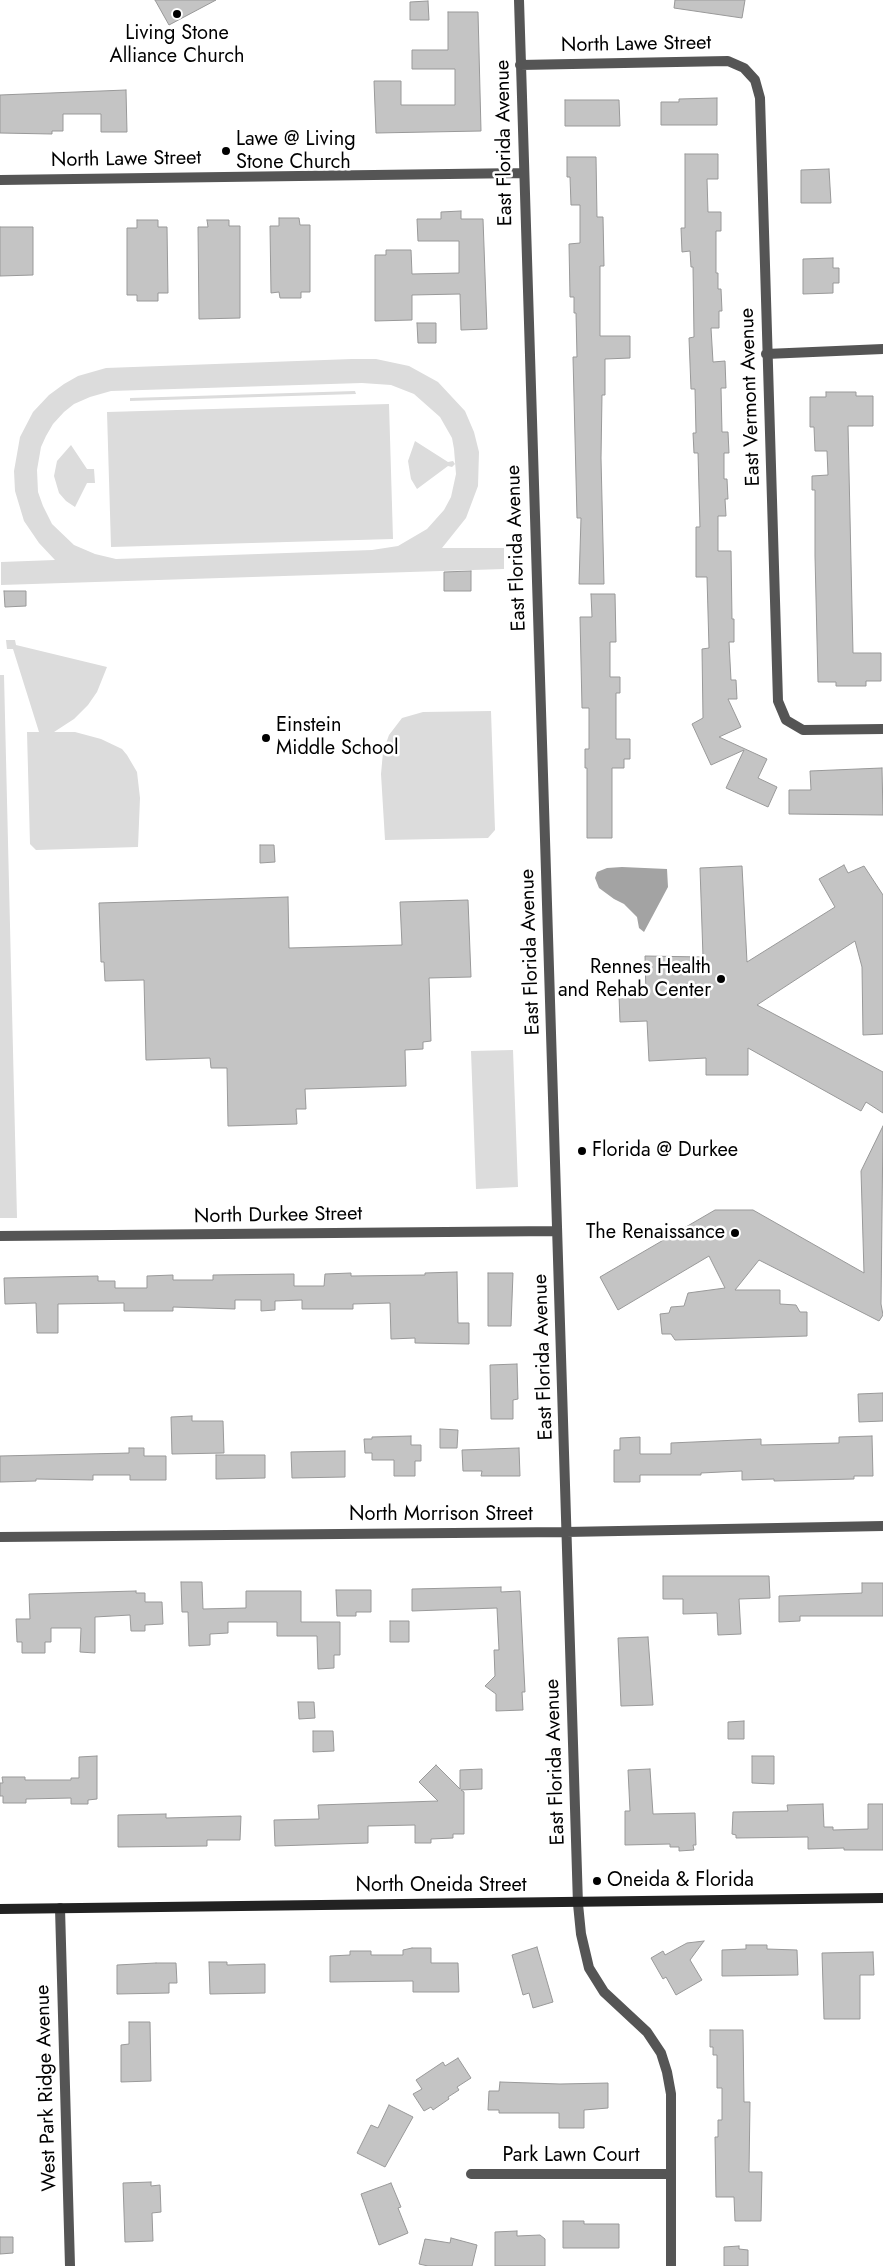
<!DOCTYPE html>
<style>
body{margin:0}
canvas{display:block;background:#fff}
</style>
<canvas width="883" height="2266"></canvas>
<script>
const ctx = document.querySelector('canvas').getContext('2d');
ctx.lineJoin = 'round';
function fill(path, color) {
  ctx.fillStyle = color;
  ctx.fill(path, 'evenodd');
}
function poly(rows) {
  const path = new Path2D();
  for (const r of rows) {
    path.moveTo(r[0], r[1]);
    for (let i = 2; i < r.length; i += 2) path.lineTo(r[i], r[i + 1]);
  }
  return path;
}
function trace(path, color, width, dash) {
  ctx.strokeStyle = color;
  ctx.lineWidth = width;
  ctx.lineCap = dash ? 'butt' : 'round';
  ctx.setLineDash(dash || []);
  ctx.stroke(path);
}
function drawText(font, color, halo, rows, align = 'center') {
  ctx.font = font + ' Jost,sans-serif';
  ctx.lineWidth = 5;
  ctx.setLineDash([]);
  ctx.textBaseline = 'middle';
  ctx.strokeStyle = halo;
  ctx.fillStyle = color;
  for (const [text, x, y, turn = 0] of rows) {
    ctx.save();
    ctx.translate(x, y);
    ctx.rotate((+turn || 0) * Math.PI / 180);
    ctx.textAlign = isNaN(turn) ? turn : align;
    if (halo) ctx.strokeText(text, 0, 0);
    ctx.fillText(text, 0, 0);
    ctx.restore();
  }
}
fill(poly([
 [352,359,376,359,409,366,438,382,465,411,474,432,479,452,478,486,466,518,442,548,504,548,504,569,1,585,1,562,55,560,39,543,24,521,15,491,14,471,20,437,33,412,49,395,64,384,78,376,106,368],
 [362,383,391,385,414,394,440,417,452,438,454,449,456,474,451,497,444,510,427,529,398,546,372,550,116,559,95,554,74,545,52,524,43,506,38,492,37,470,41,447,46,436,53,424,64,412,74,404,90,397,111,391],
 [355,391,356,394,130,401,130,398],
 [389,404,393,539,111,547,107,412],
 [415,441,448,462,453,461,455,464,452,467,448,466,417,489,411,479,408,461],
 [71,445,87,469,94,469,95,483,87,483,75,507,66,501,59,493,54,476,57,461],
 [6,640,15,640,16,645,107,667,97,692,88,705,74,719,54,732,75,732,101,739,122,749,127,755,137,772,140,798,138,847,36,850,30,844,27,732,39,732,13,649,7,649],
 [0,675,4,675,17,1218,0,1218],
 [491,711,495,830,488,838,385,840,381,774,383,752,389,735,402,718,423,712],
 [513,1050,518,1187,476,1189,471,1051]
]), '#dcdcdc');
fill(poly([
 [622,867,667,869,668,887,644,932,639,928,637,917,624,904,614,899,599,888,595,878,597,872,607,868]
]), '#a3a3a3');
const building = poly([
 [155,0,216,0,169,25,155,0],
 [675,0,745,0,742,18,674,8,675,0],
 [428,1,429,20,410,20,410,2,428,1],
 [448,12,478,12,481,131,376,133,374,81,401,81,401,105,455,105,455,69,412,69,412,50,448,50,448,12],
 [126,90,127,132,101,132,101,114,63,114,63,131,52,131,52,134,0,133,0,95,126,90],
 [717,98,717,125,661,125,661,102,679,102,679,99,717,98],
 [565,100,619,100,620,126,565,126,565,100],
 [685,154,718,154,718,179,707,179,708,212,721,212,721,231,716,231,716,273,718,273,718,289,721,289,722,311,719,311,719,328,711,328,713,362,725,361,726,388,721,388,722,432,728,432,729,453,724,453,724,479,727,479,728,499,725,499,726,516,718,516,718,551,731,551,732,619,734,619,734,642,729,642,731,680,736,680,737,699,728,699,741,727,719,737,767,759,758,778,777,787,768,807,726,788,744,750,711,765,692,724,703,718,702,649,709,648,707,577,696,577,696,527,700,527,698,453,694,453,693,433,696,433,695,389,691,389,689,338,694,337,693,267,691,267,690,251,682,252,681,228,685,228,685,154],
 [567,157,596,157,597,217,603,217,604,266,600,266,600,336,630,336,630,358,605,359,605,395,602,395,601,458,604,584,579,584,581,518,577,518,573,357,577,357,576,313,574,313,574,297,570,297,569,244,580,243,580,205,571,205,570,177,567,177,567,157],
 [829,169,831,203,801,203,801,170,829,169],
 [461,211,461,219,483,219,487,329,461,330,460,294,412,295,412,320,375,321,375,255,386,255,386,250,411,250,412,274,459,273,459,241,418,241,417,219,441,219,441,212,461,211],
 [279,218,299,218,300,225,310,225,310,292,301,292,301,298,280,298,279,292,271,293,270,226,279,226,279,218],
 [137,220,158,220,158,227,167,227,168,293,158,293,158,301,137,301,137,295,127,295,127,228,137,228,137,220],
 [207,220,229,220,229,226,240,226,240,318,199,319,198,227,208,227,207,220],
 [0,227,33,227,33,275,0,276,0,227],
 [833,258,833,268,839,268,839,283,833,283,833,293,803,294,803,259,833,258],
 [417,323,436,323,436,343,418,343,417,323],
 [826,392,856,392,856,396,873,396,873,426,848,426,853,653,881,653,881,681,866,681,866,686,836,686,836,682,818,682,815,556,815,490,812,490,812,476,828,475,827,451,815,451,814,427,810,427,810,397,826,397,826,392],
 [471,571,471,591,444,591,444,572,471,571],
 [4,591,26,591,26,606,5,607,4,591],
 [591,594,615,594,616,642,610,642,610,677,620,677,620,693,616,693,616,739,630,739,630,759,624,759,624,768,612,768,612,838,587,838,587,768,585,768,585,749,589,749,589,708,582,708,580,617,592,617,591,594],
 [882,768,883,815,789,814,789,790,811,790,810,771,882,768],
 [260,845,274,845,275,862,260,863,260,845],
 [844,865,848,873,864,866,883,895,883,1034,863,1035,862,967,855,941,757,1005,883,1072,883,1113,866,1102,861,1111,748,1048,748,1075,706,1075,706,1058,649,1061,647,1021,620,1022,619,995,646,994,645,956,703,957,700,868,742,866,747,962,835,907,819,879,844,865],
 [288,897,289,948,402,945,400,902,468,900,471,977,429,978,431,1041,423,1042,423,1049,405,1050,406,1086,305,1089,306,1109,296,1109,297,1124,228,1126,227,1068,211,1068,210,1058,146,1060,144,980,105,981,104,962,101,962,99,903,288,897],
 [883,1126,881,1304,883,1315,879,1321,759,1260,735,1290,780,1290,780,1304,796,1305,800,1312,807,1312,807,1336,675,1340,671,1334,662,1334,660,1314,669,1313,671,1307,684,1306,688,1293,725,1288,709,1256,618,1310,600,1277,715,1210,753,1210,864,1273,861,1171,883,1126],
 [457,1272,458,1323,469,1323,469,1344,415,1343,415,1338,391,1339,390,1303,353,1304,353,1309,302,1309,302,1300,275,1301,275,1310,261,1311,261,1300,235,1300,235,1309,173,1307,173,1311,124,1311,124,1303,58,1304,58,1333,37,1333,36,1303,5,1304,4,1278,98,1276,98,1281,115,1281,115,1288,147,1288,147,1276,173,1275,173,1280,213,1280,213,1275,294,1274,294,1286,324,1286,325,1274,351,1273,351,1276,425,1275,425,1273,457,1272],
 [488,1273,513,1273,511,1326,488,1326,488,1273],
 [517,1364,518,1399,513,1400,513,1419,491,1419,490,1365,517,1364],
 [883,1393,883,1421,859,1422,858,1394,883,1393],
 [192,1416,192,1421,223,1421,224,1453,172,1454,171,1417,192,1416],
 [440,1429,458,1430,457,1448,440,1448,440,1429],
 [411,1436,411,1445,421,1445,421,1461,415,1461,415,1476,394,1476,394,1460,372,1460,372,1453,365,1453,364,1439,372,1439,372,1437,411,1436],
 [872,1436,873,1476,854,1476,854,1479,774,1481,774,1479,742,1480,742,1471,701,1473,701,1475,640,1475,640,1482,614,1482,614,1450,620,1450,620,1438,640,1437,640,1454,671,1454,671,1443,761,1439,761,1445,839,1443,839,1437,872,1436],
 [129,1448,144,1448,144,1456,166,1456,166,1480,130,1480,130,1475,93,1475,93,1480,36,1479,36,1481,0,1482,0,1456,129,1453,129,1448],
 [519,1448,520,1476,481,1476,482,1471,463,1471,462,1450,519,1448],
 [345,1451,345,1477,292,1478,291,1452,345,1451],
 [216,1455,265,1455,265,1478,216,1479,216,1455],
 [663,1576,769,1576,770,1598,739,1599,741,1634,718,1635,717,1613,683,1614,683,1599,663,1599,663,1576],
 [181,1582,202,1582,203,1609,246,1608,246,1591,301,1591,301,1622,340,1622,340,1655,334,1655,334,1668,318,1669,317,1636,277,1636,277,1622,228,1622,228,1633,210,1634,210,1645,189,1646,188,1612,182,1612,181,1582],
 [862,1583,883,1583,883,1616,800,1616,800,1621,779,1622,779,1596,862,1593,862,1583],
 [501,1587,501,1592,520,1591,525,1692,522,1692,523,1710,496,1711,496,1694,485,1686,495,1676,494,1650,499,1650,497,1608,412,1611,412,1589,501,1587],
 [336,1590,371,1590,371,1612,356,1612,356,1616,337,1616,336,1590],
 [136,1591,136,1593,145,1593,145,1602,162,1602,163,1624,145,1625,145,1631,131,1631,130,1615,95,1617,95,1653,80,1652,81,1628,51,1628,51,1642,45,1642,45,1653,22,1653,22,1642,17,1642,16,1619,30,1619,29,1594,136,1591],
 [390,1621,409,1621,409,1642,390,1642,390,1621],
 [648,1637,653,1705,621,1706,618,1638,648,1637],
 [298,1702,314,1702,315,1718,299,1719,298,1702],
 [744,1721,744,1739,728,1739,728,1722,744,1721],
 [313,1731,333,1731,334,1751,313,1752,313,1731],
 [97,1756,97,1799,88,1800,88,1804,71,1804,71,1798,26,1799,26,1803,3,1803,3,1796,0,1796,0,1783,3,1783,2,1777,25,1777,25,1780,71,1780,71,1778,79,1778,79,1757,97,1756],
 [752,1756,774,1756,774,1784,752,1783,752,1756],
 [436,1765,460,1789,460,1770,482,1769,482,1789,461,1790,464,1792,464,1834,453,1834,453,1838,431,1839,431,1843,415,1843,415,1825,368,1826,368,1843,275,1846,274,1820,319,1819,318,1805,438,1801,419,1782,436,1765],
 [650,1769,653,1814,695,1813,696,1845,693,1845,694,1850,679,1851,679,1847,670,1847,670,1844,625,1845,625,1811,630,1811,628,1770,650,1769],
 [823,1804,824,1827,833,1827,833,1830,868,1829,868,1804,883,1804,883,1850,844,1850,844,1848,808,1849,808,1837,736,1838,736,1835,732,1834,733,1812,788,1811,787,1805,823,1804],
 [166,1814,166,1818,241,1816,240,1840,207,1840,207,1846,118,1847,118,1815,166,1814],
 [704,1941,690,1960,702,1980,676,1995,666,1977,663,1979,651,1958,663,1951,665,1955,687,1943,704,1941],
 [746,1945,767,1945,767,1949,797,1950,798,1975,722,1976,722,1950,746,1949,746,1945],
 [537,1947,553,2002,533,2008,529,1993,523,1995,512,1955,537,1947],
 [412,1948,431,1948,431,1963,458,1963,459,1992,413,1992,413,1981,330,1982,330,1956,350,1955,350,1951,371,1951,371,1955,403,1955,403,1950,412,1948],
 [873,1952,874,1975,860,1975,860,2019,824,2019,822,1953,873,1952],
 [209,1962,227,1962,227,1965,265,1964,265,1993,210,1994,209,1962],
 [156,1963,176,1963,177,1983,169,1983,169,1993,117,1994,117,1965,156,1963],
 [129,2022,150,2022,151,2081,121,2082,121,2045,129,2044,129,2022],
 [710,2030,743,2030,744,2102,750,2102,749,2172,762,2172,761,2221,735,2221,734,2197,716,2197,715,2137,718,2137,718,2120,722,2120,722,2088,717,2088,717,2055,713,2055,713,2047,710,2047,710,2030],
 [458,2058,471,2078,457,2087,459,2090,448,2097,449,2099,433,2110,431,2107,424,2111,413,2094,422,2089,416,2080,443,2062,445,2066,458,2058],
 [500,2082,560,2084,608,2083,608,2108,584,2110,584,2128,559,2128,559,2113,499,2113,499,2110,488,2110,489,2091,499,2091,500,2082],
 [389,2105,413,2117,385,2167,357,2153,371,2125,378,2128,389,2105],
 [151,2182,151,2186,160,2185,161,2212,152,2213,153,2241,125,2242,123,2183,151,2182],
 [391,2183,401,2207,398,2208,408,2233,379,2245,361,2194,391,2183],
 [563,2221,584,2221,584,2224,619,2224,619,2248,563,2248,563,2221],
 [517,2231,517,2236,540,2235,545,2239,545,2266,495,2266,495,2232,517,2231],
 [0,2237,13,2237,13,2253,0,2254,0,2237],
 [451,2238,477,2245,472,2266,428,2266,419,2264,425,2239,450,2243,451,2238],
 [739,2246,739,2249,748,2250,748,2266,724,2266,724,2247,739,2246]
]);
fill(building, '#c4c4c4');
trace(building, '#999', 1);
trace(poly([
 [519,0,578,1904,581,1934,589,1968,604,1992,647,2032,661,2053,667,2072,671,2094,671,2266],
 [520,65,728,61,744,68,755,80,760,98,778,701,786,720,803,730,883,729],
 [0,180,523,173],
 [766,354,883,349],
 [0,1236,557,1231],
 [0,1537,566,1532,883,1526],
 [60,1908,70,2266],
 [471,2174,670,2174]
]), '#555', 10);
trace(poly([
 [0,1909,883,1898]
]), '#222', 10);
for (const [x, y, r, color] of [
 [177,14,5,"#000"],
 [226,151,5,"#000"],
 [266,738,5,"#000"],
 [721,979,5,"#000"],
 [582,1151,5,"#000"],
 [735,1233,5,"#000"],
 [597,1881,5,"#000"]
]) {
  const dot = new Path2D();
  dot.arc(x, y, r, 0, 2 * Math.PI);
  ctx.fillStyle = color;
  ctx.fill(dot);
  trace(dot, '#fff', 2);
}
drawText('20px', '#000', '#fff', [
 ["Living Stone",177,34,"center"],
 ["Alliance Church",177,57,"center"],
 ["Lawe @ Living",236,140],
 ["Stone Church",236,163],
 ["Einstein",276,726],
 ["Middle School",276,749],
 ["Rennes Health",711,968,"right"],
 ["and Rehab Center",711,991,"right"],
 ["Florida @ Durkee",592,1151],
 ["The Renaissance",725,1233,"right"],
 ["Oneida & Florida",607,1881]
], 'left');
drawText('20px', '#000', '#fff', [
 ["North Lawe Street",636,45,-1],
 ["East Florida Avenue",505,143,-91],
 ["North Lawe Street",126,160,-1],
 ["East Vermont Avenue",751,397,-92],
 ["East Florida Avenue",517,548,-92],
 ["East Florida Avenue",531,952,-92],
 ["North Durkee Street",278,1216,-1],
 ["East Florida Avenue",544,1357,-92],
 ["North Morrison Street",441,1515],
 ["East Florida Avenue",556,1762,-92],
 ["North Oneida Street",441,1886],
 ["West Park Ridge Avenue",47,2088,-92],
 ["Park Lawn Court",571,2156]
]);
</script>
